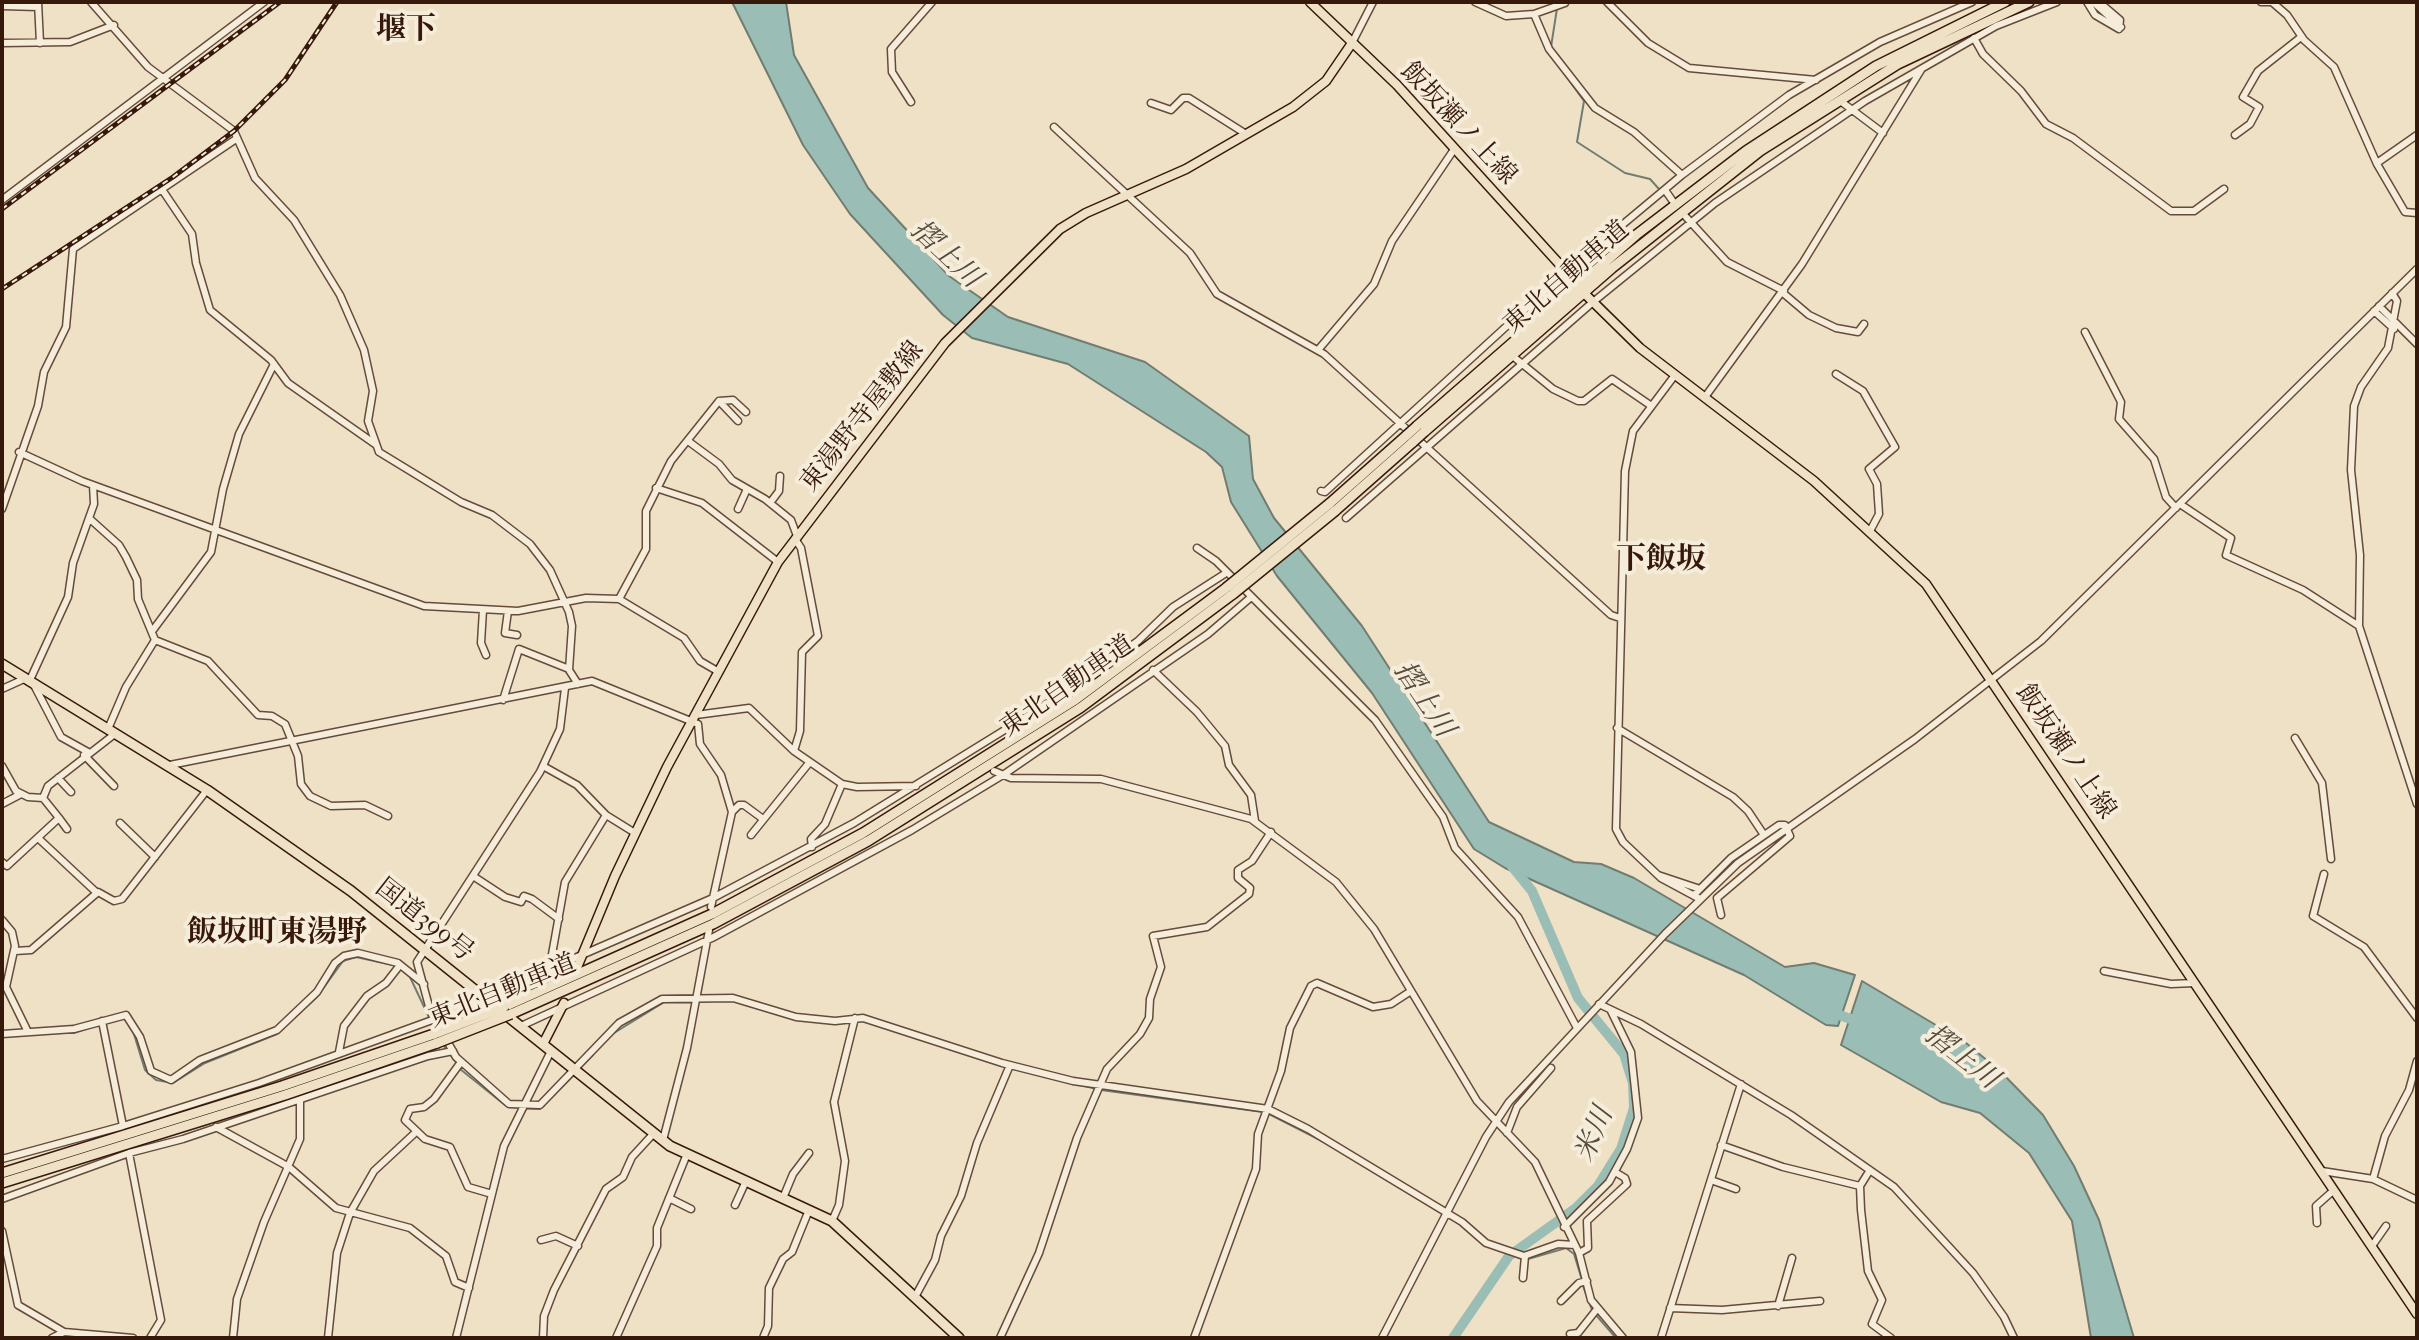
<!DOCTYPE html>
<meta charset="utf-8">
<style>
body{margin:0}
#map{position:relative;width:2419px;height:1340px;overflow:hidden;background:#efe1c6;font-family:"IM FELL French Canon",serif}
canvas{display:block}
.frame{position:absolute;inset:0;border:4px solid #37190b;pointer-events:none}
</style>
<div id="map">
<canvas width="2419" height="1340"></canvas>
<div class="frame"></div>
</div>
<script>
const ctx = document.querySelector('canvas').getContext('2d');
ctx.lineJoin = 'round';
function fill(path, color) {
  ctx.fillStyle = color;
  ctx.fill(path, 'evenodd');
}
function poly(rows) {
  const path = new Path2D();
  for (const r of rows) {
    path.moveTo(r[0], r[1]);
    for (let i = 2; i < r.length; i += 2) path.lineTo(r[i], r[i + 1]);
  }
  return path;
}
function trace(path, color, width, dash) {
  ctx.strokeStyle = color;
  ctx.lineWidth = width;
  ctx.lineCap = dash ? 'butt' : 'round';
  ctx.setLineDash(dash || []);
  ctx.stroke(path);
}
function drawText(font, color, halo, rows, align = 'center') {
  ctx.font = font + ' "IM FELL French Canon","Noto Serif JP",serif';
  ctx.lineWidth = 8;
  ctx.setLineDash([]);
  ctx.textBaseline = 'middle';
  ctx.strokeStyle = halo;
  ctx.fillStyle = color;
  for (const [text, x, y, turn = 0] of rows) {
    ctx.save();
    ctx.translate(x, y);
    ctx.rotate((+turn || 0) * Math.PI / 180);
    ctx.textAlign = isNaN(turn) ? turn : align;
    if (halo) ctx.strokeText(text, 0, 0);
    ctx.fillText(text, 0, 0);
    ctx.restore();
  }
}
const water = poly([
 [732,2,786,2,794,55,868,188,949,276,1008,317,1145,362,1249,436,1253,479,1274,518,1362,626,1489,822,1574,862,1601,864,1634,878,1785,967,1814,963,1855,975,1838,1026,1826,1025,1744,975,1505,868,1474,849,1372,693,1277,576,1231,502,1222,467,1206,452,1068,364,972,338,943,315,850,214,803,145,732,2],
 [1862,981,1966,1043,2000,1071,2043,1115,2074,1166,2099,1220,2134,1338,2091,1338,2072,1221,2029,1153,1980,1113,1941,1102,1841,1045,1862,981]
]);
fill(water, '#9abeb5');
trace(water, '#727c71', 2);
trace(poly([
 [1551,47,1558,2],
 [1550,54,1584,101,1577,142,1625,173,1650,179,1659,189],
 [409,975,435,1030],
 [767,1011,784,1016],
 [892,1030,996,1064],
 [133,1031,145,1070,156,1080,173,1083,205,1063,277,1034,317,997,343,961,356,957,397,966],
 [55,1033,74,1033,92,1027],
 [614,1033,666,1001],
 [444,1046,457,1064],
 [581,1067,593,1055],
 [1010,1068,1101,1090,1263,1112],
 [460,1069,505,1105],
 [511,1107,540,1109,574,1075],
 [1269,1114,1324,1142],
 [1350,1158,1464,1227],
 [1481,1242,1522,1259],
 [1528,1259,1566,1248,1574,1254,1582,1280],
 [1583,1286,1592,1310],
 [1596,1315,1616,1338],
 [59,1338,90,1338]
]), '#727c71', 2);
trace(poly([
 [1828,1011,1862,1023],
 [1453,1338,1509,1256,1576,1208,1598,1186,1621,1149,1634,1108,1633,1083,1624,1054,1578,998,1532,891,1511,865]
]), '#9abeb5', 10);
const minor = poly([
 [38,2,40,43],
 [91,2,148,67,234,131,255,178,294,220,340,295,364,350,373,391,368,421,379,452,461,502,492,515,530,544,550,570,569,612,572,626,569,670,578,684],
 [1475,2,1506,16,1534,14,1565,3],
 [1607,2,1648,43,1689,68,1816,80],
 [2087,2,2095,15,2119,29,2120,20,2099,2],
 [2093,2,2121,27],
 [2261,2,2272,2],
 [2272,2,2287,15,2304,40,2334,67,2377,164,2405,212,2417,213],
 [2,6,38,7],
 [1534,14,1549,49,1595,108,1634,132,1682,175],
 [1974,38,1983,54,2021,91,2046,124,2073,138,2171,211,2194,211,2224,189],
 [2,43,70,42,114,25],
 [1352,43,1373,2],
 [911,102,892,72,891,49,932,2],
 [1151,103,1171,110,1183,98,1189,98,1246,134],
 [1843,103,1883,133],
 [1054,127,1190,253,1217,294,1324,354,1611,615,1620,618],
 [2235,135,2250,124,2259,107,2243,97,2258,71,2301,37],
 [2377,163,2417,135],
 [1665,190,1672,200],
 [163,191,192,234,196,263,210,310,271,360,288,383,375,444],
 [2,200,264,2],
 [1686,217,1727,262,1784,291],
 [1783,293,1809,315,1836,328,1858,332,1864,324],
 [2392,293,2397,301,2388,348,2361,387,2354,406,2351,470,2360,555,2359,626,2417,804],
 [2379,306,2417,344],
 [2374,311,2394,329],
 [2085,332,2121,402,2119,419,2154,459,2166,497,2176,508],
 [1318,350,1374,284,1392,241,1455,148],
 [1515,358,1553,389,1578,401,1584,401,1612,379,1650,405],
 [1836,374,1863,391,1895,447,1869,469,1877,484,1879,514,1870,531],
 [1675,375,1633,431,1625,471,1616,829,1623,842,1661,878,1700,899],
 [1705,397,1802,264,1921,70],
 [719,401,738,421],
 [688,441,719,464,732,480,765,499,791,520,797,536],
 [19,452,82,481,424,606,518,611,586,598,619,599,684,638,700,661,719,672],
 [656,488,702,503,778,562],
 [1321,491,1325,492,1567,271,1682,175,1789,95,1880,42,1972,2],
 [770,503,779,491,780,476],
 [2180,504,2231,538,2226,555,2303,590,2359,626],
 [2,509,38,406,44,372,66,327,73,249,236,139],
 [738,509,747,489],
 [1346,518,1593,302,1715,203,1865,101,1996,26,2057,2],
 [90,519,119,545,126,557,137,580,138,599,155,640,208,661,258,715,272,716,285,724,298,756,301,784,310,796,331,806,365,805,388,816],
 [1197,548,1216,561,1375,720,1443,817,1455,848,1518,917,1577,1028],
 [619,599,646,549,646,511,671,461,719,401,733,400,746,412],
 [483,610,481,643,486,655],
 [508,611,505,633,517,635],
 [153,630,211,552,223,489,239,434,274,364],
 [1153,670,1197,712,1225,746,1229,765,1251,795,1255,821],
 [29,682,68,597,73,563,94,504,93,485],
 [34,685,61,737,88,752],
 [565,688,560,729,540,772,417,962,430,1010,456,1057,509,1104,540,1105,619,1023,662,999,733,998,796,1017,835,1021,863,1018,1002,1063,1073,1081,1268,1109,1308,1129,1462,1222,1486,1243,1524,1256,1558,1244,1575,1245],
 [2,689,24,679],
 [503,700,519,649,569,669],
 [696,715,749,708,794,751,842,784,857,787,916,786],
 [1617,728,1733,797,1748,811,1764,835],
 [108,729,126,687,155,640],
 [2295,738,2322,783,2331,859],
 [794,751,800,731,802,652,818,636,801,548,795,539],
 [84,755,114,786],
 [170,765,592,681,698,724,700,744,721,775,732,812,711,907],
 [2,766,16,791,28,797,43,798],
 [543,766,577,785,606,815,635,833],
 [994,771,1011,778,1101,779,1251,819,1336,882,1374,929,1477,1101,1535,1162,1579,1253,1591,1300,1623,1338],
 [58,778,71,792],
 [2,804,21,794],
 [732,812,739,805,744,805,763,819],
 [59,818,67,829],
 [120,823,155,857],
 [751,835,809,763],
 [38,838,97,893],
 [812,847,811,839,825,824,842,784],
 [2,862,7,866,59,818,43,798,48,786,116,733],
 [2324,874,2313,916,2364,947,2417,1018],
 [1658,875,1700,889],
 [473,876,505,897,521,902,524,896,532,899,559,919],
 [1694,895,1731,858,1779,825,1785,825,1790,836,1717,898,1721,915],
 [2,920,12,932,15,946,6,987,27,1030],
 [15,951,31,950,98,892,114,901,122,899,207,790],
 [549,971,565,882,606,815],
 [2104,971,2171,984,2195,983],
 [485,997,713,898,854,823,1071,689,1138,641,1173,607,1226,573],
 [1599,1004,1641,1024,1791,1115,1894,1187,1973,1273,2004,1317,2014,1338],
 [102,1021,123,1126],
 [521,1026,712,938,912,830,1003,775,1208,634,1250,598],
 [2,1034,74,1029,126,1015,140,1037,151,1071,171,1080,200,1060,277,1030,317,992,335,963,344,956,358,953,398,963,424,984],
 [339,1052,344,1026,367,996,386,983,400,965],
 [461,1062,434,1099,424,1107,410,1109,405,1120,425,1139,450,1147,468,1187,492,1194],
 [216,1127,289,1167,336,1208,410,1228,446,1256,455,1282,469,1288],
 [1507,1133,1517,1107,1551,1068],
 [663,1140,687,1048,709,930],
 [1721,1145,1783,1167,1860,1186],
 [129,1153,161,1320,150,1338],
 [2,1159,123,1126,259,1083,435,1019],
 [1870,1170,1860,1186,1861,1210,1868,1271,1882,1300,1872,1324,1891,1338],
 [2322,1171,2373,1179,2417,1200],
 [2373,1179,2385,1136,2409,1090,2417,1061],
 [1711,1180,1736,1189],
 [669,1198,691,1209],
 [783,1198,793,1174,809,1153],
 [2,1199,129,1153,183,1139,428,1056,453,1051],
 [735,1205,746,1181],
 [832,1221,839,1205,845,1161,834,1102,855,1018],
 [2317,1223,2316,1206,2334,1190],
 [1564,1227,1609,1182,1627,1149,1638,1118,1631,1052,1611,1011],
 [2,1231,18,1305,64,1332],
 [541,1240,556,1236,578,1246],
 [2372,1246,2386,1226],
 [1579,1253,1588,1248,1587,1221,1627,1184,1625,1178,1615,1172],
 [1523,1278,1525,1256],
 [915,1297,935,1260,941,1236,961,1196,977,1143,1010,1065],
 [1561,1301,1579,1283,1587,1281],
 [1778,1306,1792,1258],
 [1670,1308,1722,1310,1820,1301],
 [1570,1334,1578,1333,1597,1309],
 [52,1338,64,1332,133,1338],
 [233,1338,237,1299,264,1222,300,1139,300,1101],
 [328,1338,337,1253,350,1213,374,1171,416,1132],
 [456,1338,504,1146,551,1051],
 [543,1338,544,1316,554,1290,606,1189,623,1177,632,1157,654,1133],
 [616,1338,657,1246,657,1228,687,1154],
 [763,1338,768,1326,769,1288,783,1259,792,1252,809,1210],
 [1000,1338,1039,1253,1077,1138,1107,1069,1140,1034,1149,1018,1150,999,1161,967,1153,936,1207,927,1249,894,1250,888,1238,878,1238,870,1252,861,1271,832],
 [1194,1338,1256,1169,1258,1134,1281,1071,1290,1028,1311,986,1317,983,1373,1007,1391,1004,1411,991],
 [1382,1338,1486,1137,1509,1102,1665,934,1738,863,1915,739,2041,641,2417,269],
 [1661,1338,1741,1084]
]);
const major = poly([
 [1310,2,1397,85,1572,278],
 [1587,296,1640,348,1814,481,1926,584,2417,1314],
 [576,970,615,876,667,767,778,562,945,343,1060,229,1086,213,1186,169,1293,107,1326,81,1352,43],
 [543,1044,564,1003]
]);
const highway = poly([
 [1417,426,1636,235,1746,151,1876,66,2005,2],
 [1424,432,1612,268,1760,151,1898,64,2029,2],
 [1329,504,1407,435],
 [1335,511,1413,442],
 [2,664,207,790,351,891,670,1146,832,1221,959,1338],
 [504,1007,712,914,863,833,1075,700,1226,588],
 [511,1014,713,924,868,841,1080,708,1233,594],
 [2,1173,282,1086,434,1034],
 [2,1183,285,1095,437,1043]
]);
trace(minor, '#654b3a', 9);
trace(major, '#37190b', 11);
trace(highway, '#37190b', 12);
trace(minor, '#f5ecda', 6);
trace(major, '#efe1c6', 8);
trace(highway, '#efe1c6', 9);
const rail = poly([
 [2,209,280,2],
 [2,289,173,177,234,131,285,80,337,2]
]);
trace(rail, '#37190b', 5);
trace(rail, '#f5ecda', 2, [6]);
const highwayBridge = poly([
 [1407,435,1417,426],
 [1413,442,1424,432],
 [1226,588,1329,504],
 [1233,594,1335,511],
 [434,1034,504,1007],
 [437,1043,511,1014]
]);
trace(highwayBridge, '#37190b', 12, []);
trace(highwayBridge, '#efe1c6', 9);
drawText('26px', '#37190b', '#f5ecda', [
 ["飯坂瀬ノ上線",1458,124,47],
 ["東北自動車道",1567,278,-41],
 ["東湯野寺屋敷線",863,417,-52],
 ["東北自動車道",1068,687,-35],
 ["飯坂瀬ノ上線",2065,752,56],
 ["国道399号",424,921,38],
 ["東北自動車道",503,992,-22]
]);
drawText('italic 28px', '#554b3e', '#f5ecda', [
 ["摺上川",945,255,43],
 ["摺上川",1423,700,56],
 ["摺上川",1961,1058,38],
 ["米川",1595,1135,-67]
]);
drawText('bold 30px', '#37190b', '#f5ecda', [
 ["堰下",406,31],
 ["下飯坂",1661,561],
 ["飯坂町東湯野",277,934]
]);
</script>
